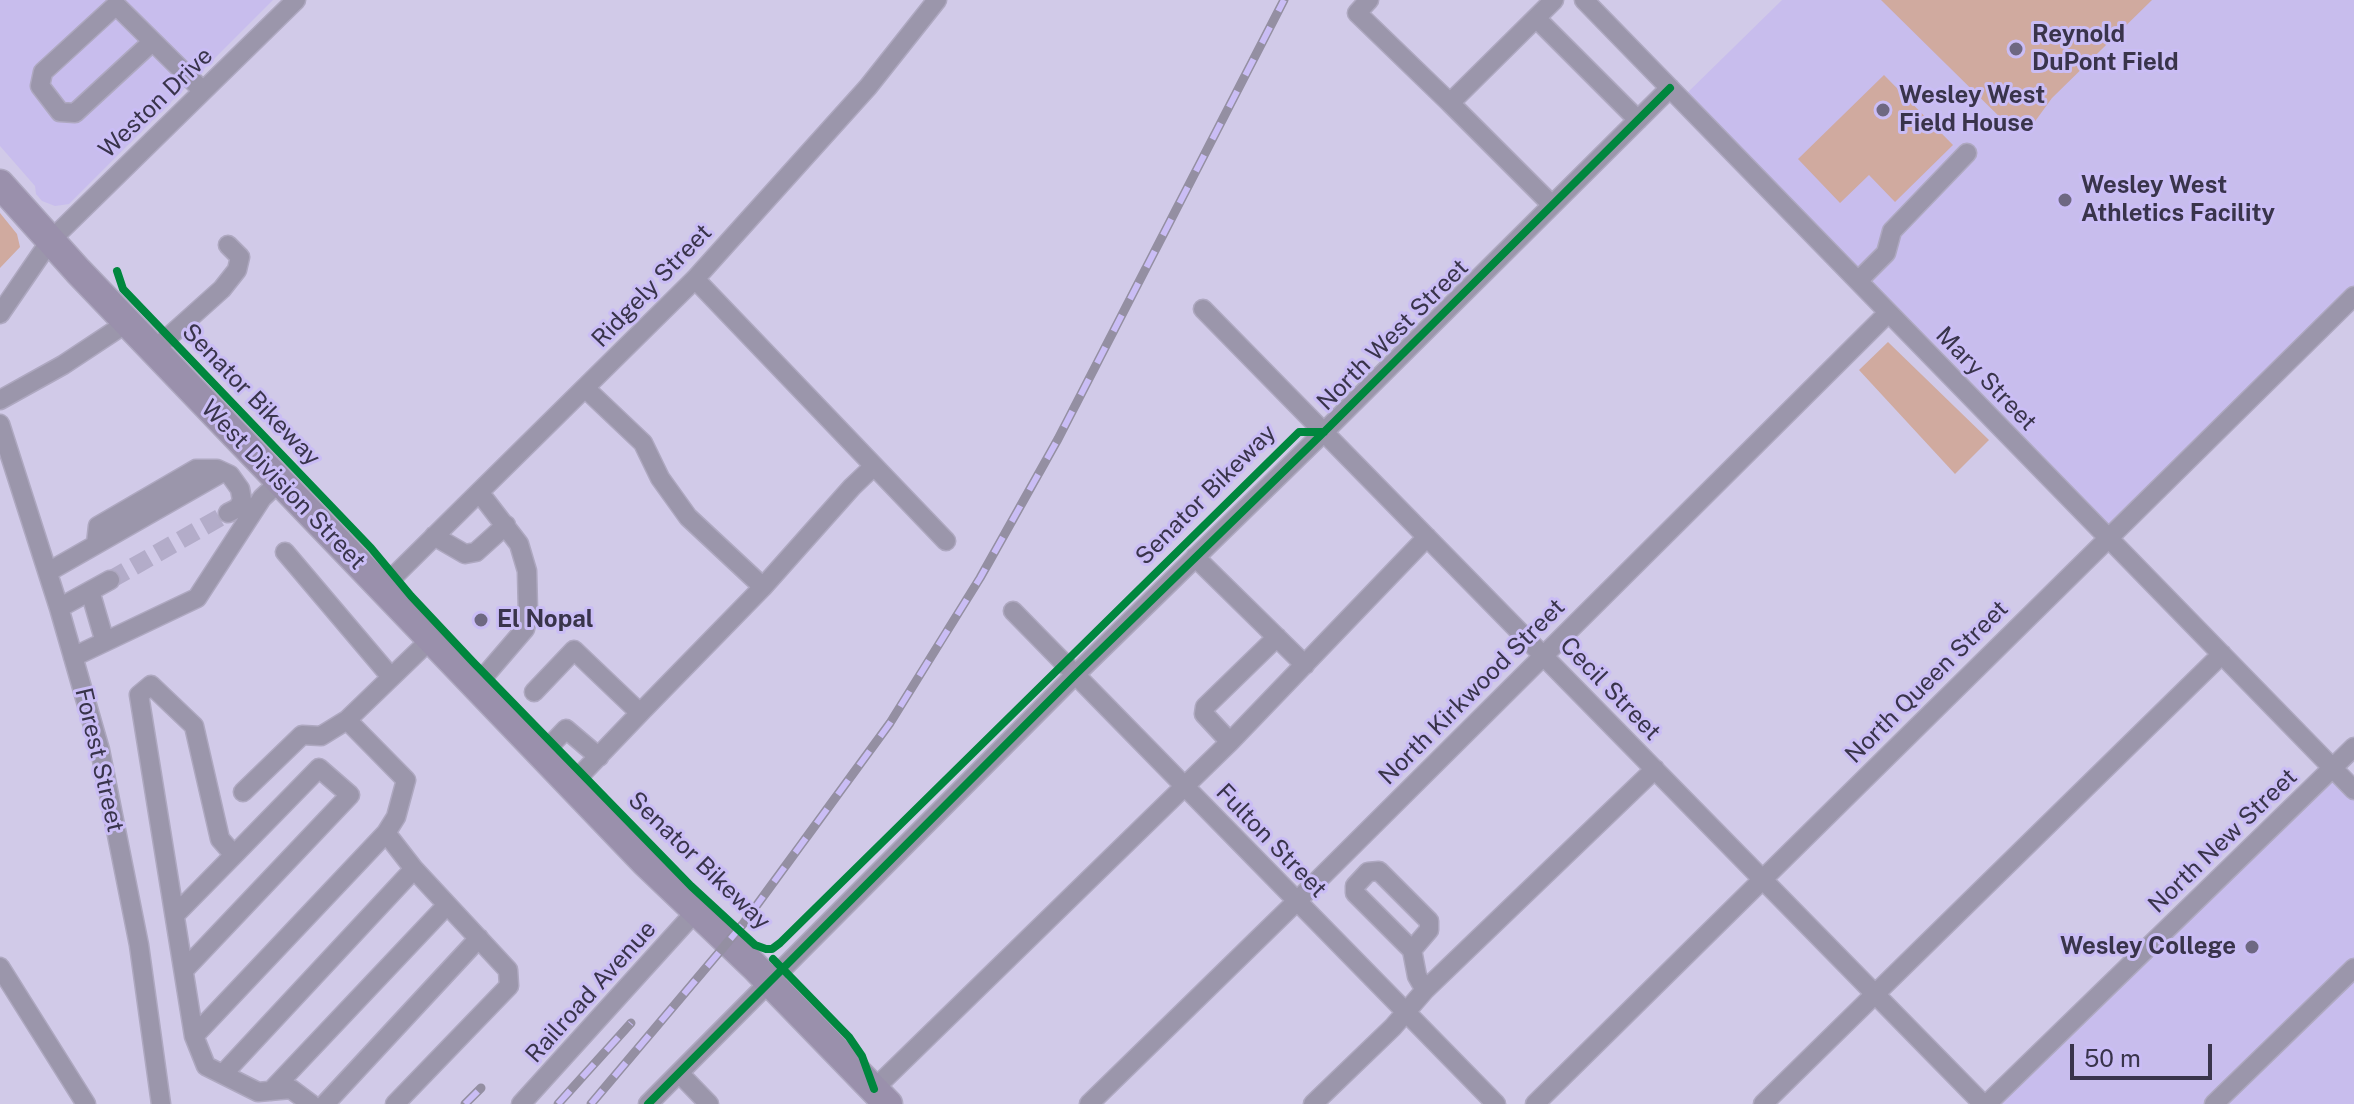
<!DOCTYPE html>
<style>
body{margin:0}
#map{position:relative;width:2354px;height:1104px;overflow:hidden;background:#d1cae8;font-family:"Public Sans",sans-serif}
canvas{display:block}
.scale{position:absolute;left:2070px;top:1044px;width:142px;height:36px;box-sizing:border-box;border:4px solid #39344b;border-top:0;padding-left:10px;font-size:24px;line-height:28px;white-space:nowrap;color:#39344b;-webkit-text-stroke:6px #cabdf5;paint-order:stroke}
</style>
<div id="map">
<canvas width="2354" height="1104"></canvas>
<div class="scale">50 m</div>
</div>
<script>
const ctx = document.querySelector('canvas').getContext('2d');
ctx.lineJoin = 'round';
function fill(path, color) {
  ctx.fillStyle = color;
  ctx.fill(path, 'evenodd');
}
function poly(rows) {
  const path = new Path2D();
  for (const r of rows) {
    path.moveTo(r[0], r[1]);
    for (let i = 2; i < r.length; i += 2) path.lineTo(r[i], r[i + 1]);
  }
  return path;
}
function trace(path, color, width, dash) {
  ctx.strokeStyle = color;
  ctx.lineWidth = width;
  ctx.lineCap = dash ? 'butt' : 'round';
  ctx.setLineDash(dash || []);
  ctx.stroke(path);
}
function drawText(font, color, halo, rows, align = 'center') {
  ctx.font = font + ' "Public Sans",sans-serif';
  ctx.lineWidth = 6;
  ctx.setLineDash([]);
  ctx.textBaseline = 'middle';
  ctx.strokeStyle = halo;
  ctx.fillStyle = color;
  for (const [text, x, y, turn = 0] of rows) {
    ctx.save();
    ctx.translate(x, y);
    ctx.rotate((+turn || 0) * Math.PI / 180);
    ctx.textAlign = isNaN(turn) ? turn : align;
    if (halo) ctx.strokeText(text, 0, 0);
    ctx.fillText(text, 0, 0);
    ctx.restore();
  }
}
fill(poly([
 [0,0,273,0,69,204,55,206,42,201,36,194,35,186,0,146],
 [1782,0,2354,0,2354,300,2100,544,1681,99],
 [2332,768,2354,790,2354,1104,1988,1104]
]), '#c8bded');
fill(poly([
 [1881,0,2152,0,2052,98,2028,131,2014,131],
 [1884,75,1953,145,1895,202,1869,175,1840,203,1798,159],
 [0,213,17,234,20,247,0,268],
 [1888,342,1989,440,1955,474,1859,370]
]), '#d0aa9f');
trace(poly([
 [110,580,228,513]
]), '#b3acc9', 18, [18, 9]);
const minor = poly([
 [1369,0,1357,13,1450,103],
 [1584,0,2354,790],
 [1536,18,1638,120],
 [152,42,75,113,60,112,40,86,43,72,116,5,203,91],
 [1552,205,1450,103,1554,0],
 [695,279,946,541],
 [1858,281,1886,253,1892,231,1967,153],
 [1203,309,1983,1104],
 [0,314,50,241,296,0],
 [154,350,222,289,237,270,240,257,228,245],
 [585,388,643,443,660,478,688,517,763,587,852,487,874,466],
 [0,400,63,365,128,322],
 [0,424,59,608,100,750,139,945,161,1104],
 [434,536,465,554,476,552,506,525],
 [96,544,98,526,196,469,217,469,230,475,240,489,242,500,238,508,228,513],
 [285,552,391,677],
 [1195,557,1305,665],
 [48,572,223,472],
 [382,588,695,279,868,87,937,0],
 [90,591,105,642],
 [59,608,110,580],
 [1013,611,1496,1104],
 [73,657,197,598,262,498,280,481],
 [476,686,525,629,528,612,527,571,519,544,479,492],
 [534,692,574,650,640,713,571,785],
 [640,713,763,587],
 [347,720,406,780,396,817,386,833,414,869,508,970,509,986,395,1104],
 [1230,742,1204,714,1205,707,1277,637],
 [542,754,566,729,599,757],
 [243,792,302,735,321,736,347,720,431,639],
 [176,914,234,855],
 [1412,950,1429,930,1429,921,1379,871,1368,872,1355,886,1355,893,1412,950,1417,976,1425,990],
 [0,967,86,1104],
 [185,969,350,795,319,768,234,855,220,839,194,726,151,685,139,695,194,1036,206,1066,258,1092,291,1089,311,1104],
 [194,1036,386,833],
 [679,1073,709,1104],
 [223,1074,414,869],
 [874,1089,1230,742,1427,537],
 [271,1091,447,905],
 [325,1104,479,938],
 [521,1104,696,911],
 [648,1104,1075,675,1324,432,1670,88],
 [1089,1104,1297,901,1888,313],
 [1313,1104,1393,1027,1425,990,1655,769],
 [1535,1104,2354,296],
 [1763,1104,2222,654],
 [1987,1104,2354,747],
 [2214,1104,2354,968]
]);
const highway = poly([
 [0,184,78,271,645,862,754,966,888,1104]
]);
trace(minor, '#aea8c0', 21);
trace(highway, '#aea8c0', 31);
trace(minor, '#9b96ab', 18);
trace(highway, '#9a90ac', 28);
const rail = poly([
 [465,1104,481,1088],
 [558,1104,631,1023],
 [591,1104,743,924,890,723,980,578,1058,439,1284,0]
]);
trace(rail, '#948fa2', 9);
trace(rail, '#cabdf5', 6, [18]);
trace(poly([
 [117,271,123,289,371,548,411,596,473,662,691,886,755,945,766,949,772,949,780,943,1299,432,1324,432],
 [773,959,849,1037,862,1056,874,1089],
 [648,1104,1075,675,1324,432,1670,88]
]), '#00873e', 8);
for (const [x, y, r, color] of [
 [2016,49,8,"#6e6882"],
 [1883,110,8,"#6e6882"],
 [2065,200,8,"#6e6882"],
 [481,620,8,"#6e6882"],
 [2252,947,8,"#6e6882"]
]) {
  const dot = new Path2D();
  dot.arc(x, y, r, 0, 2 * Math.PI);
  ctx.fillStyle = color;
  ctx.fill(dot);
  trace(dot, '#cabdf5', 3);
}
drawText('bold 24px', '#39344b', '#cabdf5', [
 ["Reynold",2032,35],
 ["DuPont Field",2032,63],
 ["Wesley West",1899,96],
 ["Field House",1899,124],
 ["Wesley West",2081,186],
 ["Athletics Facility",2081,214],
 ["El Nopal",497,620],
 ["Wesley College",2236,947,"right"]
], 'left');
drawText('24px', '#39344b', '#cabdf5', [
 ["Weston Drive",156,103,-44],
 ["Ridgely Street",652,286,-46],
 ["North West Street",1393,335,-45],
 ["Mary Street",1986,379,46],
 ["Senator Bikeway",251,395,46],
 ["West Division Street",283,485,46],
 ["Senator Bikeway",1206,495,-45],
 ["North Queen Street",1927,682,-45],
 ["Cecil Street",1610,689,46],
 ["North Kirkwood Street",1472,692,-45],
 ["Forest Street",99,760,77],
 ["Fulton Street",1271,841,46],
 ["North New Street",2223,841,-44],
 ["Senator Bikeway",699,861,44],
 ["Railroad Avenue",591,992,-48]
]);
</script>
